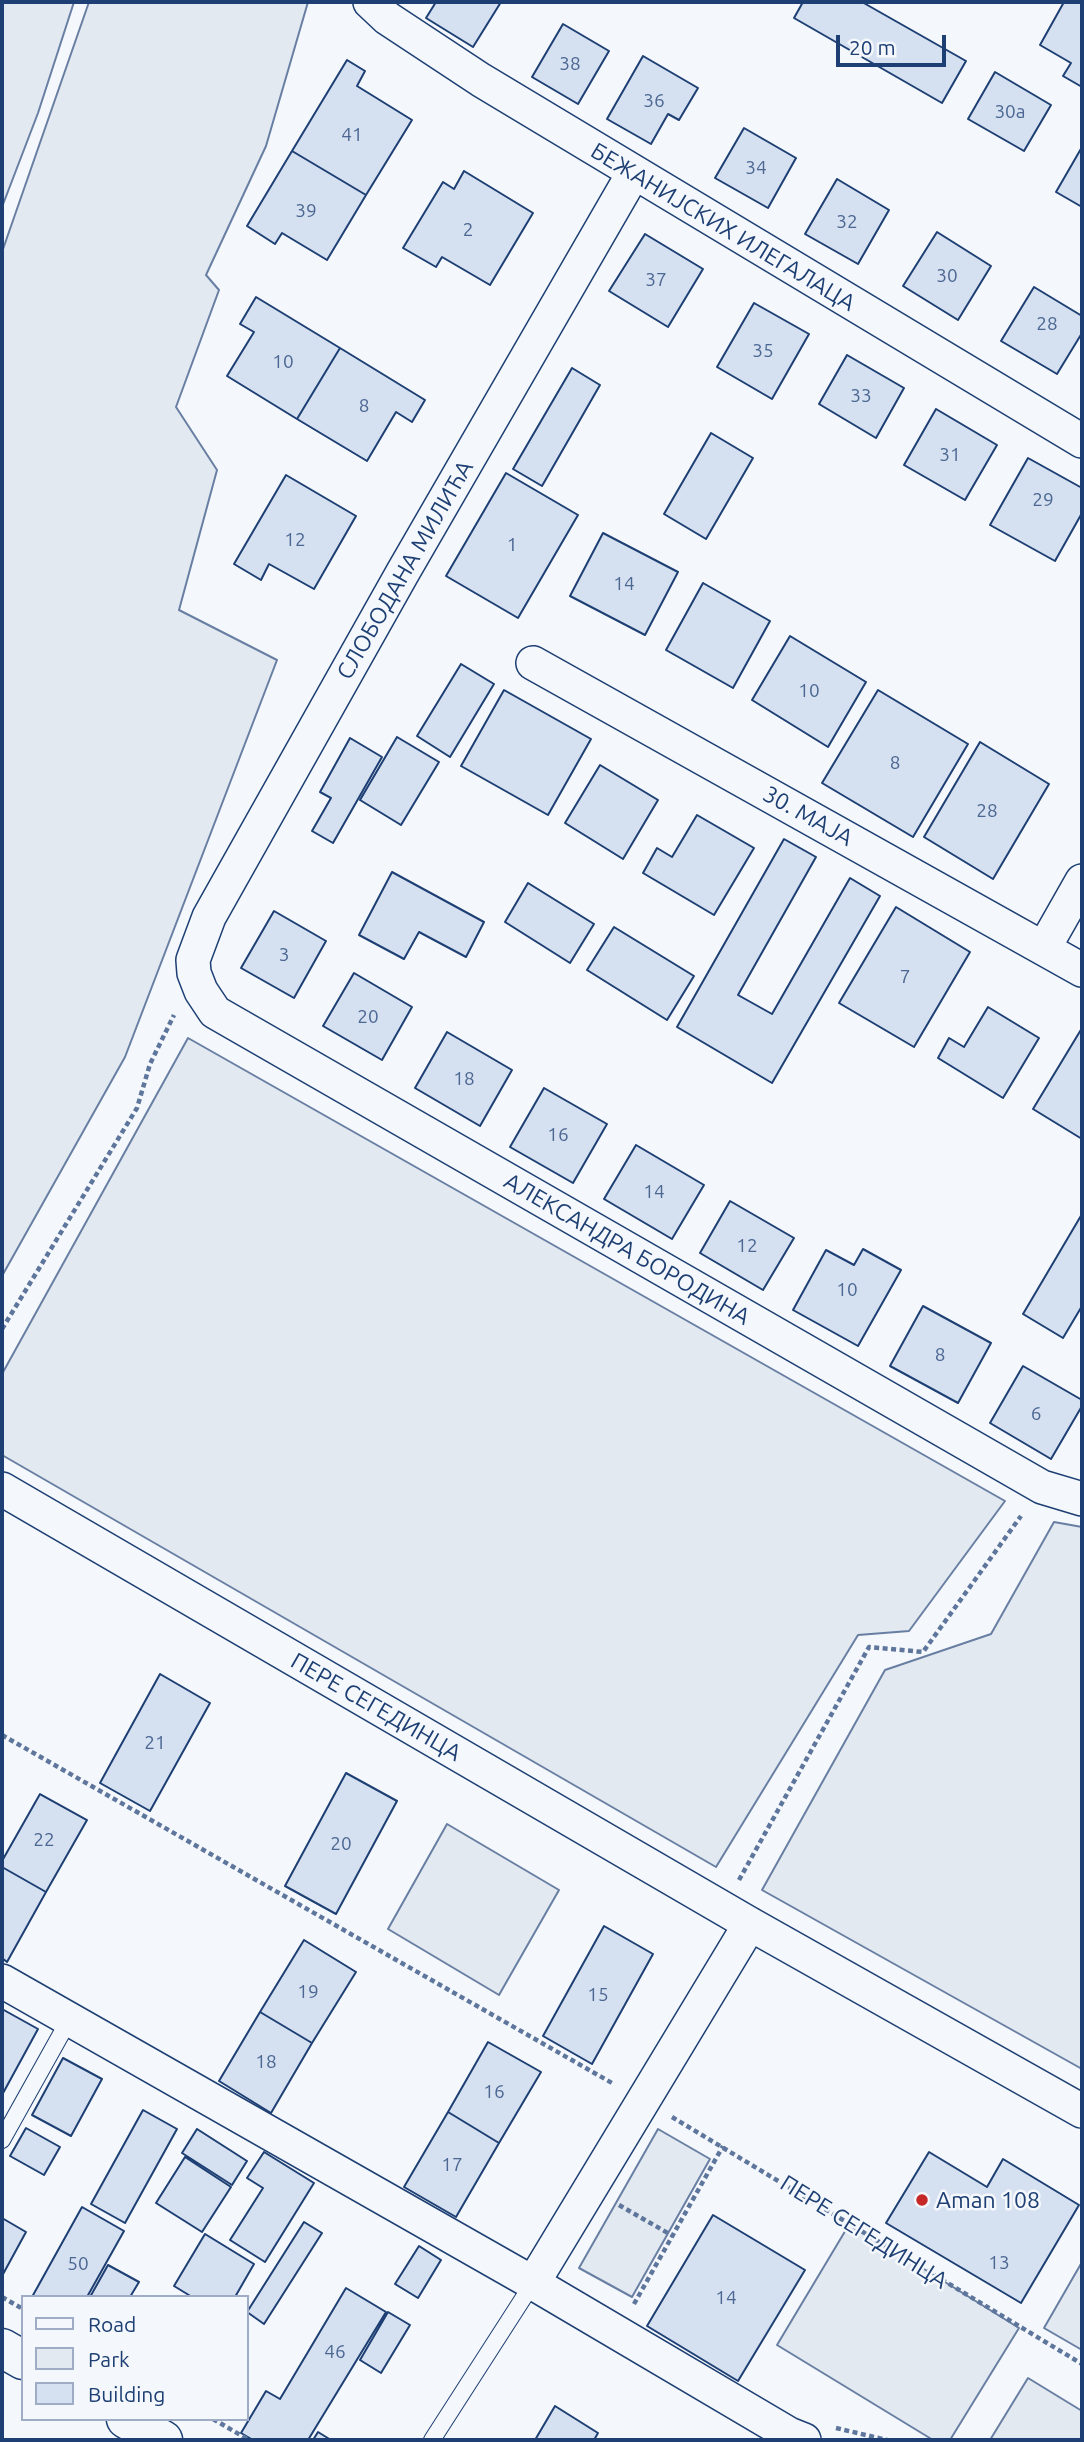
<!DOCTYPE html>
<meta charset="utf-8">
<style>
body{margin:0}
#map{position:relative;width:1084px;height:2442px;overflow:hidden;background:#f4f7fb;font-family:Ubuntu,sans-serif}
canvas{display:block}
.frame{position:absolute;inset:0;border:4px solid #1d3f73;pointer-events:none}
.legend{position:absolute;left:21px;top:2295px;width:228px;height:126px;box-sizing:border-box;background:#f4f7fb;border:2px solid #9eadc5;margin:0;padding:9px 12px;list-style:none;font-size:21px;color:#1d3f73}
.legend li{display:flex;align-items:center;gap:14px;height:35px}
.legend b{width:35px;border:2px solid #9eadc5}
.scale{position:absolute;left:836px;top:35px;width:110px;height:32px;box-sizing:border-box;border:4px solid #1d3f73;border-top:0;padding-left:9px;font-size:21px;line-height:24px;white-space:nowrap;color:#1d3f73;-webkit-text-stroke:5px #f4f7fb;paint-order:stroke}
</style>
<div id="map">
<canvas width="1084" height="2442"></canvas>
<div class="frame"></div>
<ul class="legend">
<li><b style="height:9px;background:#f4f7fb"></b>Road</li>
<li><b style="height:19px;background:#e3e9f0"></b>Park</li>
<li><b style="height:19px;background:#d5e0f0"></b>Building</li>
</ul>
<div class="scale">20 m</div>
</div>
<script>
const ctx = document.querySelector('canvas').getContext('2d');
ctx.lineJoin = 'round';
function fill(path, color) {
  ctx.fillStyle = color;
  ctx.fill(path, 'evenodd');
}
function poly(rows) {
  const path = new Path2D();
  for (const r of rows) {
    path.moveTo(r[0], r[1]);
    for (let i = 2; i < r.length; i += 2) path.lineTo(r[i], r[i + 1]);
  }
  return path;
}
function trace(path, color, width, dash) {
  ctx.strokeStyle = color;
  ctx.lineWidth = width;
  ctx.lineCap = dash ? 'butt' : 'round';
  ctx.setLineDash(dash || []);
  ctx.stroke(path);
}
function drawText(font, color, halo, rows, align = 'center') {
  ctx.font = font + ' Ubuntu,sans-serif';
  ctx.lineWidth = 5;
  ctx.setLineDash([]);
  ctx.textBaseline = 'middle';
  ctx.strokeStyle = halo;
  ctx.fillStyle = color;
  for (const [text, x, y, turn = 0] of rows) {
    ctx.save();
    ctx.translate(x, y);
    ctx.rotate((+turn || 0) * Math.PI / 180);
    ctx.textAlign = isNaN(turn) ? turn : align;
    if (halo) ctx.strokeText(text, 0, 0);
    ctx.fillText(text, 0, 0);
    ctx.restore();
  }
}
const green = poly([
 [2,2,74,2,38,113,2,207,2,2],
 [89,2,308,2,266,146,206,275,219,290,176,407,217,470,179,610,277,660,125,1057,2,1276,2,252,89,2],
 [188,1038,1005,1501,909,1631,858,1635,716,1867,2,1455,2,1374,188,1038],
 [1054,1522,1082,1527,1082,2069,762,1890,885,1670,991,1634,1054,1522],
 [447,1824,559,1890,499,1995,388,1929,447,1824],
 [658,2129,710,2159,632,2297,579,2268,658,2129],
 [850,2223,1019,2328,950,2440,933,2440,777,2345,850,2223],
 [1082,2262,1082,2350,1044,2328,1082,2262],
 [1028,2378,1082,2411,1082,2440,990,2440,1028,2378]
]);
fill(green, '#e3e9f0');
trace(green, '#687fa3', 2);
const building = poly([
 [436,2,501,2,473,47,426,18,436,2],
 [803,2,862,2,966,61,942,103,794,18,803,2],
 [1064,2,1082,2,1082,87,1063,76,1071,63,1040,45,1064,2],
 [563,24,609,51,578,104,532,77,563,24],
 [643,56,698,88,679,120,668,114,651,144,607,119,643,56],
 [347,60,365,71,357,86,412,120,366,195,292,151,347,60],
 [995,72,1051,105,1024,151,968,119,995,72],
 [744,128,796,158,768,208,715,178,744,128],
 [1082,147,1082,207,1056,192,1082,147],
 [292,151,366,195,327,260,282,233,275,244,247,226,292,151],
 [464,171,533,213,490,285,442,257,436,267,403,248,443,182,454,189,464,171],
 [837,179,889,210,858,264,805,234,837,179],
 [937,232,991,266,958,320,903,286,937,232],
 [645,234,703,269,668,327,609,291,645,234],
 [1034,287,1082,316,1082,333,1057,374,1001,341,1034,287],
 [256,297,340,348,297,419,227,376,254,332,240,324,256,297],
 [754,303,809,334,772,399,717,367,754,303],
 [340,348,425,400,412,422,396,412,367,461,297,419,340,348],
 [847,355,904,388,876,438,819,404,847,355],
 [572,368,600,385,542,486,513,469,572,368],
 [936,409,997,445,965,500,904,465,936,409],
 [711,433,753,458,706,539,664,514,711,433],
 [1028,458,1082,488,1082,513,1055,561,990,525,1028,458],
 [506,473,578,515,518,618,446,576,506,473],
 [286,475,356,516,314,589,269,564,261,580,234,564,286,475],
 [603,533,678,572,645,635,570,596,603,533],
 [703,583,770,621,733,688,666,650,703,583],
 [790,636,866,682,828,747,752,700,790,636],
 [461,664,494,684,450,757,417,736,461,664],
 [504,690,591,739,548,815,461,766,504,690],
 [878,690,968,744,913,837,822,783,878,690],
 [397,737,439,762,401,825,360,800,397,737],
 [350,738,382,757,333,843,312,831,331,798,320,792,350,738],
 [980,742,1049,784,993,879,924,837,980,742],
 [600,765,658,800,623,859,565,823,600,765],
 [697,815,754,848,714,915,643,873,657,848,672,857,697,815],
 [784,839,816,857,738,995,772,1014,850,878,880,896,772,1083,677,1027,784,839],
 [392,872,484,922,466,957,419,932,404,959,359,935,392,872],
 [528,883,594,924,570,963,505,922,528,883],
 [896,907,970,952,914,1047,839,1003,896,907],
 [274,911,326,941,294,998,241,968,274,911],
 [614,927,694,976,667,1020,587,970,614,927],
 [354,973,412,1007,382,1060,323,1026,354,973],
 [988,1007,1039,1038,1003,1098,938,1058,949,1038,964,1047,988,1007],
 [1082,1028,1082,1139,1033,1109,1082,1028],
 [447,1032,512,1070,480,1126,415,1088,447,1032],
 [544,1088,607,1124,573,1183,510,1147,544,1088],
 [636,1145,704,1185,672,1239,604,1199,636,1145],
 [730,1201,794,1238,763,1290,700,1253,730,1201],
 [1082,1214,1082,1306,1063,1338,1023,1314,1082,1214],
 [863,1249,901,1270,858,1346,793,1310,826,1250,854,1265,863,1249],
 [923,1306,991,1343,958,1403,890,1366,923,1306],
 [1023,1366,1082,1400,1082,1406,1051,1459,990,1423,1023,1366],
 [160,1674,210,1703,150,1811,100,1783,160,1674],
 [346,1773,397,1801,336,1914,285,1886,346,1773],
 [40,1794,87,1820,46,1892,2,1867,2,1861,40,1794],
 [2,1867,46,1892,7,1962,2,1958,2,1867],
 [604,1926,653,1954,592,2064,543,2036,604,1926],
 [304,1940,356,1972,312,2043,260,2012,304,1940],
 [2,2009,38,2029,2,2095,2,2009],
 [260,2012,312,2043,271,2113,219,2081,260,2012],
 [488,2042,541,2072,499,2143,448,2112,488,2042],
 [63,2058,102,2079,71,2136,32,2115,63,2058],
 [143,2110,177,2129,125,2223,91,2204,143,2110],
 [448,2112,499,2143,456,2217,404,2187,448,2112],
 [26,2128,60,2147,44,2175,10,2156,26,2128],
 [197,2129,247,2161,232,2185,182,2153,197,2129],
 [264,2152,314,2183,265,2262,230,2240,263,2188,247,2178,264,2152],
 [929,2152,987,2187,1003,2159,1079,2205,1021,2303,886,2223,929,2152],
 [185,2157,231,2187,202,2232,156,2203,185,2157],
 [82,2207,124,2231,87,2297,32,2297,82,2207],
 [713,2215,805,2270,738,2381,647,2326,713,2215],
 [2,2218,26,2232,2,2276,2,2218],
 [304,2222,322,2233,264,2324,247,2312,304,2222],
 [205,2234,254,2264,235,2297,192,2297,174,2286,205,2234],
 [419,2246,441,2260,418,2298,395,2284,419,2246],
 [108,2265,139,2282,130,2297,90,2297,108,2265],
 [346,2288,386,2312,308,2440,253,2440,241,2433,266,2391,280,2399,346,2288],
 [388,2312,410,2325,381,2373,360,2360,388,2312],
 [555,2406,598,2433,594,2440,535,2440,555,2406],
 [318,2432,331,2440,313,2440,318,2432]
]);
fill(building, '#d5e0f0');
trace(building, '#1d3f73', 2);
const lane = poly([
 [2,2140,69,2020],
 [432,2440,533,2283]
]);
const street = poly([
 [370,2,387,18,481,80,1082,441],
 [633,174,403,572,209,917,193,960,194,973,201,991,215,1012,1042,1487,1082,1499],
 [533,663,1082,970],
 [1044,948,1082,881],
 [2,1489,750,1924,1082,2111],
 [2,1981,533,2283,789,2434,804,2440],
 [533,2283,750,1924]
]);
const secondary = poly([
 [2,2348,23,2360],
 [126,2419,163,2440]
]);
trace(lane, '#1d3f73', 18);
trace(street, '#1d3f73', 36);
trace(secondary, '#1d3f73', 41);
trace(poly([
 [2,1329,137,1108,150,1064,174,1015],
 [2,1735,612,2083],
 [739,1880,869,1647,923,1652,1021,1516],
 [672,2117,1082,2364],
 [619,2205,673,2236],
 [2,2297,23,2309],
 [634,2304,723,2146],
 [213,2419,249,2440],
 [836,2428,887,2440]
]), '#5e769c', 4.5, [5, 3.5]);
trace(lane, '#f4f7fb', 16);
trace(street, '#f4f7fb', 33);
trace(secondary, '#f4f7fb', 38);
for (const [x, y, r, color] of [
 [922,2200,7,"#c62828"]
]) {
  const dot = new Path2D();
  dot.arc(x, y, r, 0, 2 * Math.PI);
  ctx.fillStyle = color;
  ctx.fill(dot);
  trace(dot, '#f4f7fb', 2.5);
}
drawText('19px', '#4b6792', null, [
 ["38",570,64],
 ["36",654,101],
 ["30a",1010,112],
 ["41",352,135],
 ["34",756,168],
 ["39",306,211],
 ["32",847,222],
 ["2",468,230],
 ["30",947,276],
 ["37",656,280],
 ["28",1047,324],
 ["35",763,351],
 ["10",283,362],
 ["33",861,396],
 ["8",364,406],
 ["31",950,455],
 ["29",1043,500],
 ["12",295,540],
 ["1",512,545],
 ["14",624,584],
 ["10",809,691],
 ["8",895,763],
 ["28",987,811],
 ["3",284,955],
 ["7",905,977],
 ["20",368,1017],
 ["18",464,1079],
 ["16",558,1135],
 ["14",654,1192],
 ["12",747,1246],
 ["10",847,1290],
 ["8",940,1355],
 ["6",1036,1414],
 ["21",155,1743],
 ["22",44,1840],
 ["20",341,1844],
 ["19",308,1992],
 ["15",598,1995],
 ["18",266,2062],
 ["16",494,2092],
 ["17",452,2165],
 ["13",999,2263],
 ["50",78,2264],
 ["14",726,2298],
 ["46",335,2352]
]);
drawText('23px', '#1d3f73', '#f4f7fb', [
 ["БЕЖАНИЈСКИХ ИЛЕГАЛАЦА",723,227,31],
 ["СЛОБОДАНА МИЛИЋА",405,570,-60],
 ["30. МАЈА",808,816,29],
 ["АЛЕКСАНДРА БОРОДИНА",627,1249,30],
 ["ПЕРЕ СЕГЕДИНЦА",376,1707,30],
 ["ПЕРЕ СЕГЕДИНЦА",864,2232,32]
]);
drawText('23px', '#1d3f73', '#f4f7fb', [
 ["Aman 108",936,2200]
], 'left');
</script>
